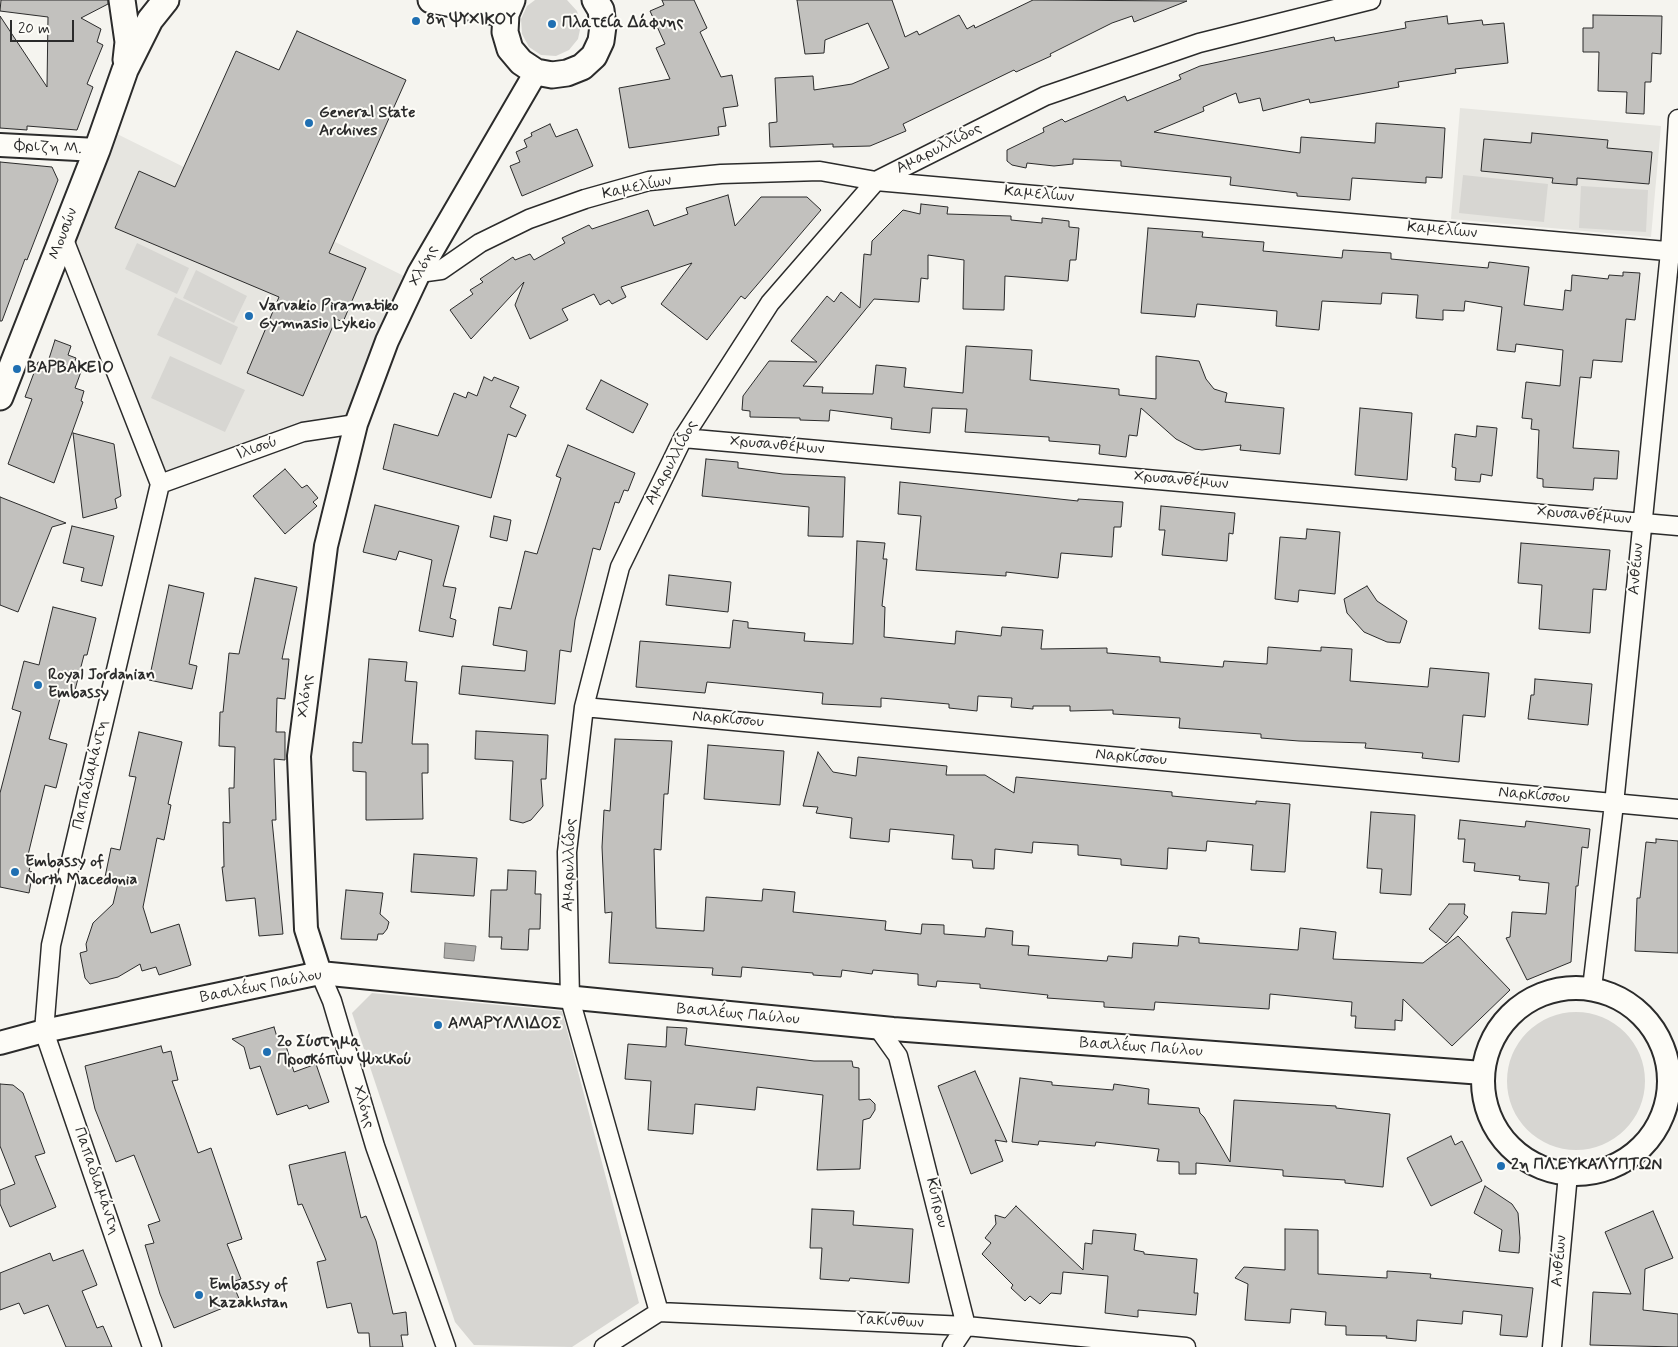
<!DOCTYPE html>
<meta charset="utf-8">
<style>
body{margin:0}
#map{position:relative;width:1678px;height:1347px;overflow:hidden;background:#f5f4ef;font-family:Mynerve,sans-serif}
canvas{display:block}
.scale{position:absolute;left:10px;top:20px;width:64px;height:22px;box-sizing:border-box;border:2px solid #2b2b2b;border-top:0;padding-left:6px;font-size:15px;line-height:18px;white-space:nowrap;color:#2b2b2b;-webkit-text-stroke:4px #fdfcf7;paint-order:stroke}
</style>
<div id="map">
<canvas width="1678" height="1347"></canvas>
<div class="scale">20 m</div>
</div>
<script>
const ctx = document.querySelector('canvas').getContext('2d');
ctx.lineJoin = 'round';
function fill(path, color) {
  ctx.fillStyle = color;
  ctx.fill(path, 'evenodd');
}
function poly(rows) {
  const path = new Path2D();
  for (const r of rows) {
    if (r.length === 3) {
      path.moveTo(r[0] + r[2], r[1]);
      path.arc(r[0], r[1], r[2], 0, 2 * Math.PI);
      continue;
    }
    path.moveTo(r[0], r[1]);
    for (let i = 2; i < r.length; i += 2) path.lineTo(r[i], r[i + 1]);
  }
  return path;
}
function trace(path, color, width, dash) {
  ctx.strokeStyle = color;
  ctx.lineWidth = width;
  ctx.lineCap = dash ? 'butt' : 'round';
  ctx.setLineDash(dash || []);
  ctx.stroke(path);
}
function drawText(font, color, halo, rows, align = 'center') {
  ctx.font = font + ' Mynerve,sans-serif';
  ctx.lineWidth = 4;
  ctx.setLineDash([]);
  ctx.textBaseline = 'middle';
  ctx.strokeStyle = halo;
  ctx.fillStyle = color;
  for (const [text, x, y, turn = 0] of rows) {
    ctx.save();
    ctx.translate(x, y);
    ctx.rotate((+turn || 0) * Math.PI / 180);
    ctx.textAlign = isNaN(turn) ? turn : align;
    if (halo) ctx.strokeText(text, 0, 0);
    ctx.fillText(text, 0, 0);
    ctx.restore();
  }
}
fill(poly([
 [1460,108,1661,126,1651,237,1451,219],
 [105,128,416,282,357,420,163,480,67,236]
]), '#e6e5e0');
fill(poly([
 [535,0,567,0,577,11,581,25,578,39,569,50,556,56,541,55,529,47,522,34,521,19,527,6],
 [1463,175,1548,184,1544,222,1459,213],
 [1581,186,1648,190,1646,232,1579,228],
 [137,243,189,268,177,294,125,269],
 [196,270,247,296,234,323,183,298],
 [175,297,238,327,221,365,157,335],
 [170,356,245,390,225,432,151,398],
 [372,993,562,1011,639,1303,572,1347,474,1345,455,1322,352,1013],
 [1576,1081,69]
]), '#d7d6d2');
const water = poly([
 [445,943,476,946,474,961,444,958,445,943]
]);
fill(water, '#adaca9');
trace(water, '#797877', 1);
const building = poly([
 [1,0,108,0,108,4,81,18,101,29,97,42,103,45,87,84,93,87,77,130,27,126,27,130,0,128,0,16,47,87,48,17,0,11,1,0],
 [662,0,694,0,707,28,700,32,721,77,732,75,738,106,723,108,726,126,718,127,719,135,629,148,619,88,670,79,656,48,665,44,650,11,664,5,662,0],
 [797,0,892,0,905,37,917,31,919,35,959,15,967,29,974,25,975,28,1033,0,1187,1,1134,22,1132,16,1112,23,1050,54,1051,56,1016,72,1014,70,903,124,906,131,870,146,833,147,833,144,770,147,769,123,777,122,775,78,813,76,814,90,852,84,889,68,868,23,825,40,824,53,805,54,797,0],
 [1593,15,1662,16,1661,54,1652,53,1651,82,1645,82,1644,114,1626,113,1627,92,1598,91,1599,52,1583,52,1583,28,1593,28,1593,15],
 [1447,16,1448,24,1482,20,1483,25,1504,23,1508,63,1455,69,1456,73,1398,82,1399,87,1310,103,1309,99,1263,111,1260,98,1239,103,1236,93,1203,107,1204,111,1154,132,1300,153,1301,137,1375,143,1376,123,1445,128,1442,178,1426,177,1426,183,1352,178,1350,200,1297,196,1297,193,1230,185,1231,177,1121,166,1121,161,1073,159,1073,164,1054,166,1027,163,1026,168,1012,165,1007,161,1007,150,1044,132,1043,128,1062,119,1065,122,1125,96,1127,101,1181,79,1179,75,1200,66,1334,37,1335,41,1406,28,1405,22,1447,16],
 [297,31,406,80,329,253,366,268,343,322,336,319,303,396,247,373,279,297,115,228,139,171,175,187,236,51,279,70,297,31],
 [550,124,556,137,577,129,593,166,522,196,510,166,520,162,516,152,527,147,524,140,532,136,531,133,550,124],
 [1532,133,1608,140,1607,148,1652,152,1649,184,1577,178,1577,185,1552,183,1553,178,1481,171,1484,139,1531,143,1532,133],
 [0,162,52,167,58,180,27,260,25,259,2,321,0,321,0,162],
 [728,195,735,226,761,197,807,197,821,210,745,299,741,296,707,340,661,304,692,263,621,287,626,297,612,304,609,300,600,305,594,294,562,309,568,320,530,339,515,305,524,282,471,339,450,310,473,294,470,290,483,282,480,279,513,257,515,260,530,254,534,260,565,243,562,238,589,225,592,229,648,210,654,226,688,214,686,208,728,195],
 [921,204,948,207,947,214,1011,216,1011,220,1042,223,1042,218,1069,221,1069,227,1079,228,1076,260,1070,260,1068,281,1005,276,1004,310,963,309,964,260,928,255,928,279,921,278,919,302,874,299,803,386,823,387,822,393,873,394,876,365,906,368,904,387,963,393,966,346,1032,350,1030,380,1119,389,1119,395,1156,399,1156,356,1199,361,1206,379,1214,389,1227,393,1225,402,1284,408,1280,454,1240,450,1241,445,1202,450,1195,449,1176,439,1141,408,1137,436,1129,435,1126,457,1099,454,1100,445,1049,441,1049,437,965,432,967,409,932,408,930,433,891,429,892,418,830,410,829,421,800,420,800,418,750,417,750,411,742,410,743,396,769,361,817,362,791,341,827,296,834,302,841,292,860,308,864,254,871,255,872,241,903,210,920,214,921,204],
 [1148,228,1203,232,1202,237,1264,242,1263,251,1342,258,1343,250,1391,253,1391,259,1488,268,1489,262,1529,267,1524,305,1563,310,1565,290,1571,291,1572,275,1608,279,1609,275,1623,276,1623,272,1640,273,1635,320,1626,319,1622,362,1593,360,1591,378,1580,377,1573,448,1619,451,1617,479,1594,478,1593,490,1543,487,1543,479,1537,478,1539,430,1531,429,1532,419,1522,418,1526,382,1560,386,1563,350,1516,344,1515,352,1497,350,1502,307,1465,301,1464,311,1443,310,1443,320,1416,318,1418,295,1382,293,1381,304,1322,301,1319,330,1276,326,1277,311,1197,304,1195,317,1141,313,1148,228],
 [55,340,71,346,68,355,76,358,73,366,82,369,75,388,84,391,81,401,83,402,54,483,8,464,32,399,25,397,38,362,47,365,55,340],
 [484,377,492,381,494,377,519,387,510,407,526,415,516,437,508,434,491,498,383,469,394,424,438,436,454,393,466,398,468,392,477,396,484,377],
 [601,380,648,404,633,433,586,409,601,380],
 [1360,408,1412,413,1407,480,1355,475,1360,408],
 [1477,426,1497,428,1492,476,1481,474,1480,482,1455,480,1456,468,1452,467,1455,434,1476,437,1477,426],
 [73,433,114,444,121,496,115,499,117,508,83,518,73,433],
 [568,445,635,473,628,491,624,490,619,503,615,502,600,550,593,548,575,620,571,652,560,650,555,704,459,694,462,666,525,671,527,651,493,645,499,607,511,609,525,551,537,554,561,478,556,476,568,445],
 [706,459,738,462,738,468,783,474,845,477,843,537,808,536,809,507,702,496,706,459],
 [285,469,302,488,307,485,318,498,313,502,317,506,285,534,253,496,285,469],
 [900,482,1078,501,1078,499,1123,502,1121,527,1114,527,1112,557,1061,553,1058,578,1006,572,1006,576,916,570,921,516,898,514,900,482],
 [0,497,66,523,52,527,18,612,0,605,0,497],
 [375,505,459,526,443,586,456,588,450,618,456,620,453,637,419,631,432,560,399,551,396,560,363,552,375,505],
 [1161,506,1235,513,1233,534,1229,533,1227,561,1162,555,1165,530,1159,530,1161,506],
 [494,516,511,520,507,541,490,537,494,516],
 [72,526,114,536,102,586,81,581,84,568,63,563,72,526],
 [1307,529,1340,532,1335,594,1299,590,1298,602,1275,599,1280,537,1306,539,1307,529],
 [857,541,885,543,883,559,887,559,882,606,885,607,884,637,955,644,956,631,1001,636,1002,627,1043,630,1041,649,1107,648,1107,653,1160,657,1160,662,1223,667,1224,661,1267,664,1268,647,1321,651,1321,647,1352,649,1350,681,1428,687,1430,668,1489,673,1485,717,1463,715,1459,762,1422,758,1423,753,1365,748,1366,743,1299,741,1261,738,1261,734,1179,728,1180,718,1113,714,1113,710,1070,711,1070,706,1033,706,1033,709,1011,707,1012,698,978,696,977,711,949,708,949,704,881,698,881,707,822,704,823,693,707,682,705,693,636,687,640,641,730,648,733,620,748,622,748,628,805,633,804,641,853,644,857,541],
 [1521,543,1610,550,1606,590,1593,589,1590,633,1539,629,1542,585,1518,583,1521,543],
 [669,575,731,582,728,612,666,605,669,575],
 [255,578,297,587,282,659,289,659,285,699,277,698,276,732,285,732,285,760,274,759,276,820,272,820,283,934,259,936,255,898,226,901,222,867,224,867,223,822,230,823,229,788,234,788,235,747,219,746,220,712,223,712,229,653,239,654,255,578],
 [169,585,204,593,189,664,197,666,192,689,149,680,169,585],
 [1367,586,1377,601,1407,621,1400,643,1387,642,1364,632,1347,613,1344,599,1367,586],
 [53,607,96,618,87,655,84,655,74,694,62,691,49,739,67,744,56,788,45,785,28,855,32,856,29,871,33,872,29,893,0,887,0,793,21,712,12,709,24,661,39,665,53,607],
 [369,659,407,662,405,681,417,682,412,744,428,744,428,773,422,773,423,819,366,820,366,772,353,771,353,742,362,743,369,659],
 [1535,679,1592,684,1588,725,1528,719,1531,695,1534,695,1535,679],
 [476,731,548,735,546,779,541,779,543,806,531,820,523,823,510,820,513,761,475,759,476,731],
 [139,732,182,742,168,804,171,805,164,840,157,838,143,907,151,933,179,924,191,965,159,975,156,967,142,971,140,964,118,977,90,984,85,978,80,953,87,951,86,944,93,923,113,904,119,879,105,877,111,848,120,850,136,777,129,776,139,732],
 [615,739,672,741,668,794,664,794,661,850,654,849,656,928,704,931,706,897,762,901,763,889,795,892,793,912,886,921,885,930,921,934,922,924,944,925,944,934,985,937,986,928,1013,931,1012,945,1029,946,1028,955,1107,961,1108,956,1132,958,1133,943,1178,946,1179,936,1199,938,1199,943,1298,950,1300,928,1336,932,1333,959,1423,963,1458,936,1510,990,1452,1046,1403,999,1402,1021,1395,1020,1395,1030,1355,1028,1356,1016,1351,1016,1352,1002,1270,994,1269,1009,1155,1002,1154,1010,1104,1007,1104,1002,1047,998,1048,995,980,988,980,984,937,981,936,987,918,985,918,974,873,970,872,974,842,970,841,977,813,975,813,973,742,967,741,977,712,975,713,968,609,963,612,912,605,913,602,847,604,810,610,811,615,739],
 [708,745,784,751,780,805,704,799,708,745],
 [818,752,833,772,856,776,858,757,947,766,946,775,985,775,1014,793,1016,777,1172,792,1172,796,1256,804,1256,801,1290,804,1285,872,1251,870,1253,845,1207,841,1206,851,1168,848,1167,869,1121,865,1121,859,1078,855,1078,845,1033,842,1032,853,995,849,994,869,973,868,972,860,952,859,954,835,890,829,889,842,850,838,852,818,816,813,818,807,803,806,818,752],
 [1371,812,1415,815,1411,895,1380,893,1382,869,1367,868,1371,812],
 [1460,820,1525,827,1526,821,1590,829,1588,848,1582,847,1578,886,1576,886,1571,962,1527,980,1506,938,1510,937,1512,912,1546,914,1549,883,1519,880,1520,876,1474,871,1475,863,1463,862,1465,839,1458,839,1460,820],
 [1656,839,1678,841,1678,953,1635,951,1637,898,1640,898,1646,842,1656,843,1656,839],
 [414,854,477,858,474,896,411,892,414,854],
 [508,870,536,871,535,894,541,894,540,929,529,929,528,950,501,949,502,937,489,937,491,890,507,890,508,870],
 [346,890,383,893,380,914,389,922,387,929,383,934,378,934,377,940,341,939,346,890],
 [1449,904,1465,904,1464,914,1468,917,1446,943,1429,929,1449,904],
 [274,1027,277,1037,283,1036,294,1072,316,1064,329,1102,309,1109,307,1105,277,1115,260,1066,250,1069,244,1047,232,1039,274,1027],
 [667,1027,687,1028,685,1045,814,1061,852,1061,853,1067,859,1068,859,1100,870,1099,875,1104,875,1110,870,1118,863,1120,860,1169,817,1170,823,1095,757,1087,755,1110,695,1104,693,1134,648,1130,651,1081,625,1079,628,1044,666,1047,667,1027],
 [161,1046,163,1053,171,1051,178,1080,172,1081,198,1153,211,1148,242,1239,227,1244,241,1279,232,1282,240,1301,174,1328,160,1294,145,1245,154,1243,148,1225,160,1221,134,1155,116,1162,95,1109,85,1066,161,1046],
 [975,1071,1007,1142,995,1140,1003,1161,971,1174,938,1086,975,1071],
 [1020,1078,1052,1082,1052,1085,1113,1090,1114,1084,1149,1089,1148,1104,1199,1108,1200,1113,1204,1117,1230,1162,1234,1100,1336,1106,1336,1108,1390,1114,1383,1187,1345,1183,1345,1180,1283,1176,1283,1170,1196,1163,1196,1174,1179,1174,1179,1162,1157,1161,1159,1149,1096,1142,1095,1146,1039,1141,1038,1145,1012,1142,1020,1078],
 [0,1084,13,1085,23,1093,45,1153,35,1156,56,1207,10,1227,0,1204,0,1190,15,1184,0,1146,0,1084],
 [1451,1136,1455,1145,1462,1141,1482,1181,1431,1206,1407,1158,1451,1136],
 [345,1152,361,1218,366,1216,376,1241,393,1314,406,1312,408,1335,401,1335,403,1347,370,1347,369,1333,358,1333,351,1303,327,1308,317,1262,326,1260,302,1204,298,1205,289,1165,345,1152],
 [1485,1186,1512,1204,1518,1213,1520,1238,1519,1253,1499,1251,1502,1230,1474,1213,1485,1186],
 [1016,1206,1083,1270,1085,1243,1092,1244,1093,1230,1136,1234,1134,1250,1144,1252,1144,1254,1197,1259,1194,1293,1198,1293,1196,1315,1138,1310,1138,1317,1105,1313,1108,1276,1063,1272,1061,1294,1051,1293,1040,1304,1030,1296,1025,1301,1011,1288,1013,1285,982,1254,991,1243,985,1238,996,1224,995,1215,1005,1218,1016,1206],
 [812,1209,854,1211,853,1225,913,1229,909,1283,850,1278,849,1281,820,1279,822,1248,810,1248,812,1209],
 [1653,1211,1673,1258,1645,1269,1643,1310,1678,1314,1678,1347,1590,1345,1593,1292,1631,1294,1605,1232,1653,1211],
 [1285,1229,1318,1230,1318,1274,1387,1278,1387,1271,1431,1274,1430,1278,1533,1288,1527,1337,1500,1335,1502,1315,1463,1311,1462,1324,1417,1320,1416,1341,1386,1338,1387,1336,1346,1335,1346,1326,1325,1325,1326,1312,1291,1309,1290,1323,1245,1320,1248,1284,1235,1278,1244,1267,1285,1270,1285,1229],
 [83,1250,97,1285,82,1291,97,1328,103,1326,112,1347,66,1347,48,1305,24,1314,19,1303,0,1310,0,1273,50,1253,53,1261,83,1250]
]);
fill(building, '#c2c1be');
trace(building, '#2b2b2b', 1);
const minor = poly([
 [63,237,160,484,51,945,44,1031,152,1347],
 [419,273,441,270,480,243,529,219,585,199,649,181,721,174,820,171,876,181,1678,252],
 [683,438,1678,526],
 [160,484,303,432,356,424],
 [584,707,1678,809],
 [320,973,332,1001,375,1146,446,1347],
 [1592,988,1614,804,1670,252,1678,119],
 [878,1028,898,1056,966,1326,952,1347],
 [659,1312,570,999,567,852,584,707,620,567,683,438,770,303,876,181,1045,96,1199,43,1371,0],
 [604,1347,659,1312,966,1326,1186,1347],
 [1552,1347,1568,1174]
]);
const tertiary = poly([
 [0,145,97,150],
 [320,973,306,929,299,756,326,546,356,424,387,341,419,273,536,72],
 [1576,1081,93],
 [0,1043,44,1031,320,973,893,1029,1483,1073]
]);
const secondary = poly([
 [122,0,128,42,126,60],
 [431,0,506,14],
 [512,0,506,14,505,32,510,49,521,62,536,72,552,75,567,73,582,67,594,56,601,41,603,26,601,10,595,0],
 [0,397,97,150,125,70,150,20,166,0]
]);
trace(minor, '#2b2b2b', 21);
trace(tertiary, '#2b2b2b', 26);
trace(secondary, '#2b2b2b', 29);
trace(minor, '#fdfcf7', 18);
trace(tertiary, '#fdfcf7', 22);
trace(secondary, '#fdfcf7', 25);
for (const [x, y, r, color] of [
 [416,21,5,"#1f6fb2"],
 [552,24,5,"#1f6fb2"],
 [309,123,5,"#1f6fb2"],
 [249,316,5,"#1f6fb2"],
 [17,369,5,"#1f6fb2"],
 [38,685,5,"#1f6fb2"],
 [15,872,5,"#1f6fb2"],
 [438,1025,5,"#1f6fb2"],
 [267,1052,5,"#1f6fb2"],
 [1501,1166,5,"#1f6fb2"],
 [199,1295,5,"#1f6fb2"]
]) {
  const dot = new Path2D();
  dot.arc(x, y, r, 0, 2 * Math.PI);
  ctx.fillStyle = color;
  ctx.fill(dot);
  trace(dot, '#fdfcf7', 2);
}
drawText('bold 16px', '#2b2b2b', '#fdfcf7', [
 ["8η ΨΥΧΙΚΟΥ",426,21],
 ["Πλατεία Δάφνης",562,24],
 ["General State",319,114],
 ["Archives",319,132],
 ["Varvakio Piramatiko",259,307],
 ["Gymnasio Lykeio",259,325],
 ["ΒΑΡΒΑΚΕΙΟ",27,369],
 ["Royal Jordanian",48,676],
 ["Embassy",48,694],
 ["Embassy of",25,863],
 ["North Macedonia",25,881],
 ["ΑΜΑΡΥΛΛΙΔΟΣ",448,1025],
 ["2ο Σύστημα",277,1043],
 ["Προσκόπων Ψυχικού",277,1061],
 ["2η ΠΛ.ΕΥΚΑΛΥΠΤΩΝ",1511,1166],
 ["Embassy of",209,1286],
 ["Kazakhstan",209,1304]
], 'left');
drawText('16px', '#2b2b2b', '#fdfcf7', [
 ["Φριζη Μ.",48,148,3],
 ["Αμαρυλλίδος",939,149,-27],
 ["Καμελίων",637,188,-12],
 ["Καμελίων",1039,195,5],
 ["Καμελίων",1442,231,5],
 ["Μουσών",64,234,-69],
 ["Χλόης",424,266,-62],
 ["Χρυσανθέμων",777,446,5],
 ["Ιλισού",257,449,-20],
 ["Αμαρυλλίδος",672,463,-62],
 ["Χρυσανθέμων",1181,481,5],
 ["Χρυσανθέμων",1584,516,5],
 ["Ανθέων",1637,569,-85],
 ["Χλόης",306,696,-83],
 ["Ναρκίσσου",728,720,5],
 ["Ναρκίσσου",1131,758,5],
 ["Παπαδιαμάντη",91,775,-77],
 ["Ναρκίσσου",1534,796,5],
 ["Αμαρυλλίδος",570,865,-88],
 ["Βασιλέως Παύλου",261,987,-11],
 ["Βασιλέως Παύλου",738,1015,5],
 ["Βασιλέως Παύλου",1141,1048,4],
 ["Χλόης",363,1107,74],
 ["Παπαδιαμάντη",96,1181,71],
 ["Κύπρου",936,1203,76],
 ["Ανθέων",1560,1261,-85],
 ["Υακίνθων",890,1322,3]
]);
</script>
